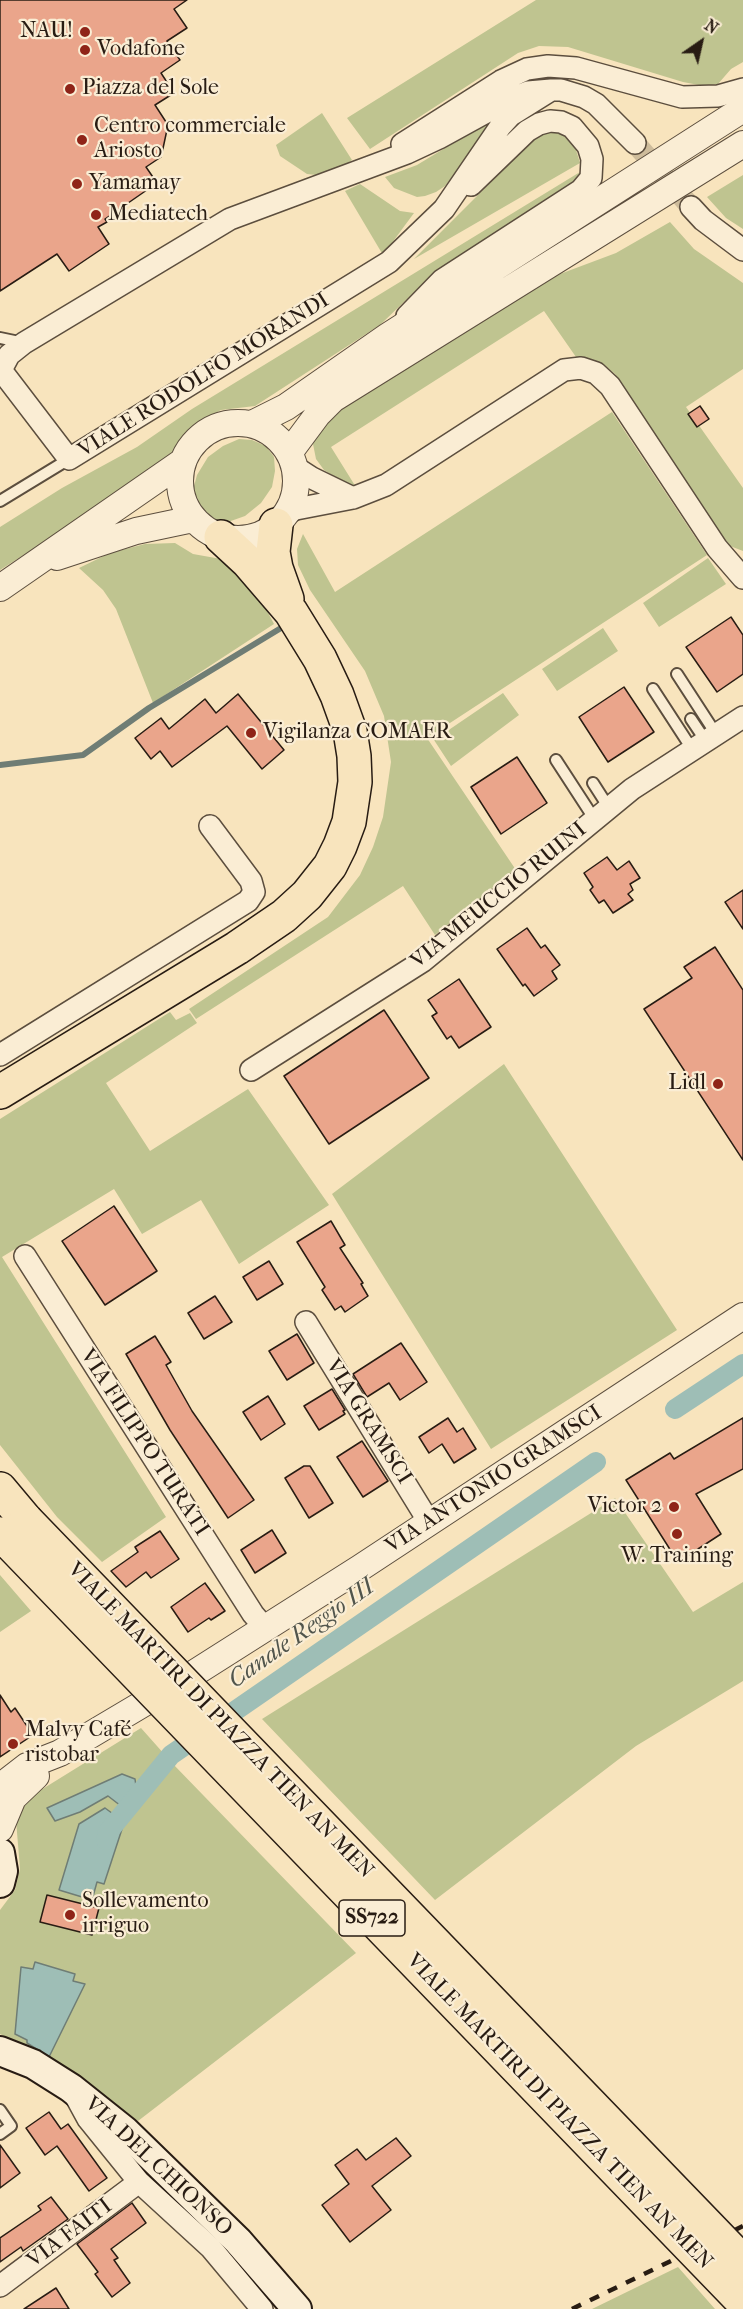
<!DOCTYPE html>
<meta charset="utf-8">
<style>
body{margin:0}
#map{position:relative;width:743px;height:2309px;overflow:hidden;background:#f8e4bd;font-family:"IM FELL French Canon",serif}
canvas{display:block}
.north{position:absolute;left:671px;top:12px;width:60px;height:60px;-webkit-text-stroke:4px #faedd4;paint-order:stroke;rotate:34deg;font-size:16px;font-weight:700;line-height:24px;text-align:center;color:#281c13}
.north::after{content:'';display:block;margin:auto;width:21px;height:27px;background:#281c13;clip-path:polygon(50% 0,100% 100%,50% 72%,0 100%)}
</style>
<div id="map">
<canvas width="743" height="2309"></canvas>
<div class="north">N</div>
</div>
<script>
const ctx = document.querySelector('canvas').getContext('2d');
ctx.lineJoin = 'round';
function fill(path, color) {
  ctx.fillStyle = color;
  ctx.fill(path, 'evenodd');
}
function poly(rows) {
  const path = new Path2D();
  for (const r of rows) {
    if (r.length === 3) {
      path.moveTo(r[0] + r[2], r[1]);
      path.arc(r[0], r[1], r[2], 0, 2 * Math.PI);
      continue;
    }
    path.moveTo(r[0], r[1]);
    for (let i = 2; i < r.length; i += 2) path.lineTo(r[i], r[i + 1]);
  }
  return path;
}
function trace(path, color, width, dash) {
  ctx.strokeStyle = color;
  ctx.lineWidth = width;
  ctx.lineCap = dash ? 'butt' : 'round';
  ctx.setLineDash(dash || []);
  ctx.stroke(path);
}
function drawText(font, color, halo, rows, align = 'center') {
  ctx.font = font + ' "IM FELL French Canon",serif';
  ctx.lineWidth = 4.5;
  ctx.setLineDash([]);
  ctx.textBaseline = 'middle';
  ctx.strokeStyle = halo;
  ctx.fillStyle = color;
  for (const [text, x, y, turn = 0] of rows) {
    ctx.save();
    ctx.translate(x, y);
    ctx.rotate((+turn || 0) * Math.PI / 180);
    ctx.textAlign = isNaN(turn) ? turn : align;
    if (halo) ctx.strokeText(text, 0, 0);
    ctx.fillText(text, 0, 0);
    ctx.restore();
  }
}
fill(poly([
 [536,0,743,0,743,62,731,69,718,84,704,86,683,82,568,47,539,46,518,53,370,149,347,118],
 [322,113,352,160,340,169,326,176,307,174,280,156,276,145],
 [493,119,488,130,445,186,436,192,425,196,417,197,394,188,385,177,417,165],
 [552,131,563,133,573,140,580,163,414,259,510,163,525,145,538,136],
 [580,172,572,184,434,273,380,325,255,406,221,410,206,418,194,426,177,443,167,464,0,570,0,527,62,488,137,447,192,409],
 [743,175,743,229,726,218,707,197],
 [360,184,400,211,414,213,383,255,345,191],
 [670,222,694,249,743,283,743,369,686,407,743,488,743,551,730,546,717,528,615,374,602,363,576,357,544,311,331,447,359,492,324,470,316,459,313,444,316,429,340,407,560,274,616,253],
 [612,412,707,555,427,738,516,870,435,935,403,886,196,1019,189,1009,328,917,360,875,373,847,383,817,391,762,384,716,365,671,310,590,298,565,297,549,303,534,335,592],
 [239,439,252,440,266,446,274,457,275,471,272,487,261,503,245,516,228,522,215,523,203,516,196,504,193,490,197,475,208,457,223,446],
 [175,543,193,554,221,559,240,575,263,603,274,624,153,703,116,609,103,590,79,568,110,553,145,544],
 [708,558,726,584,659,627,643,603],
 [603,628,618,651,557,691,542,669],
 [503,693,519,715,451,766,434,740],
 [170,1012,176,1020,190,1013,197,1023,106,1083,150,1151,248,1089,329,1205,239,1264,201,1200,142,1234,114,1189,2,1257,166,1517,102,1562,57,1517,0,1445,0,1119],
 [504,1064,677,1330,491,1449,332,1194],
 [615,1498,693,1612,743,1582,743,1681,636,1746,435,1900,262,1719],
 [0,1575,31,1611,0,1632],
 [141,1728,173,1764,356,1953,138,2121,68,2069,0,2034,0,1910,15,1890,20,1869,16,1820,28,1798],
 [678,2267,715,2309,592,2309]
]), '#bfc490');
const water = poly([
 [122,1774,135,1779,136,1786,121,1806,108,1796,80,1812,55,1821,47,1808,122,1774],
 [105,1808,120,1819,118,1823,123,1826,104,1884,97,1882,92,1900,59,1890,79,1824,105,1808],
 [35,1962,75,1974,73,1981,85,1984,49,2057,27,2043,27,2040,15,2034,21,1967,33,1969,35,1962]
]);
fill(water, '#9ebeb6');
trace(water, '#6f7d75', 1.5);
trace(poly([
 [0,765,83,755,149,708,281,628]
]), '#6f7d75', 6);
trace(poly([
 [675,1409,743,1364],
 [106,1840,108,1832,171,1755,596,1462]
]), '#9ebeb6', 20);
const building = poly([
 [0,0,187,0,174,9,187,28,167,41,180,60,161,73,174,93,155,105,168,125,162,153,159,155,161,157,146,167,157,183,105,219,107,222,98,227,109,244,69,271,57,254,0,291,0,0],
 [700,406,709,419,697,427,688,414,700,406],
 [731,617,743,635,743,674,717,692,686,647,731,617],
 [624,687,654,732,608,762,579,717,624,687],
 [238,694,284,750,262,769,227,726,172,767,160,751,151,759,135,738,161,718,169,729,205,699,216,713,238,694],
 [517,757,547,803,501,834,471,787,517,757],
 [607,857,617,870,629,861,640,878,630,884,633,890,628,894,633,900,613,913,604,900,599,903,590,890,593,887,584,873,607,857],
 [743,890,743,929,725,902,743,890],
 [527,928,541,948,545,945,560,965,552,971,557,979,534,996,525,984,523,986,497,949,527,928],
 [715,947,743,990,743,1160,644,1009,692,978,684,967,715,947],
 [459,979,491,1027,459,1048,451,1036,447,1039,432,1016,437,1013,428,1000,459,979],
 [384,1010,429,1078,329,1144,284,1076,384,1010],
 [114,1206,157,1271,105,1305,62,1241,114,1206],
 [331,1221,345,1245,340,1248,363,1283,361,1284,368,1296,345,1312,341,1306,335,1310,322,1290,325,1287,297,1242,331,1221],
 [269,1261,283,1284,257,1300,243,1277,269,1261],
 [215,1296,232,1322,204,1339,188,1313,215,1296],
 [297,1334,314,1363,287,1380,269,1351,297,1334],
 [155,1336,171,1362,166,1365,192,1411,254,1500,228,1518,170,1430,126,1354,155,1336],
 [401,1343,427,1382,400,1400,389,1383,367,1397,353,1374,401,1343],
 [332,1389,345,1410,343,1411,345,1414,319,1430,304,1406,332,1389],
 [268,1396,285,1424,261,1440,243,1412,268,1396],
 [448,1418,457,1432,463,1428,476,1449,454,1463,442,1444,429,1453,419,1437,448,1418],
 [743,1418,743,1469,696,1494,721,1534,678,1562,626,1480,670,1453,674,1459,743,1418],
 [362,1441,388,1481,363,1497,337,1457,362,1441],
 [304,1466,310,1466,333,1503,309,1518,285,1478,304,1466],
 [272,1530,286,1553,255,1573,241,1550,272,1530],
 [160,1531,179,1559,151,1578,146,1572,126,1587,111,1571,138,1552,135,1547,160,1531],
 [205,1583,225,1611,211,1620,209,1618,188,1632,171,1607,205,1583],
 [0,1695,11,1712,15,1708,33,1735,0,1757,0,1695],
 [47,1895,99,1908,92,1935,40,1922,47,1895],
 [49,2112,61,2129,68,2124,107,2178,89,2191,57,2146,45,2155,26,2128,49,2112],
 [396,2138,411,2156,372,2186,391,2210,350,2242,322,2205,349,2184,335,2165,357,2149,366,2160,396,2138],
 [0,2145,20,2173,0,2188,0,2145],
 [51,2197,68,2219,23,2251,21,2247,0,2262,0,2238,41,2210,38,2206,51,2197],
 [132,2203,146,2223,111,2249,118,2258,114,2260,130,2283,112,2297,95,2274,98,2272,77,2244,132,2203],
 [56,2288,69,2309,24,2309,56,2288]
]);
fill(building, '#eaa58b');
trace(building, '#281c13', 1.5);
trace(poly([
 [635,143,691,207]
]), '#cebc9b', 21, [21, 10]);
const service = poly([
 [0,338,24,343],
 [0,501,69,459],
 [677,674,716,734],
 [653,689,692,749],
 [691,719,705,740],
 [556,760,595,820],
 [593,783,609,808],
 [0,2110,11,2126,0,2134]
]);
const minor = poly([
 [551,90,511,115,500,127,444,209,389,262,69,459,1,370,9,355,24,343,230,219,407,153,439,138,510,99,528,92,551,90,561,90,584,97,596,104,635,143],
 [402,144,501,81,527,69,548,66,576,68,682,97,718,96,743,89],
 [691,207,703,220,743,250],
 [407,316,442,280,581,190,591,178,592,159,588,146,572,127,561,122,550,121,539,124,527,131,471,185],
 [295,467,312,478,353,498],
 [287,513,296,509,353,498,386,485,564,370,581,368,596,373,610,386,717,548,743,578],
 [0,1055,248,901,254,892,251,881,210,826],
 [251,1070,423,961,632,789,743,717],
 [25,1256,253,1614,265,1628],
 [306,1322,429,1522],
 [76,2097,88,2119,139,2182,211,2248,262,2309],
 [0,2286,139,2182]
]);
const tertiary = poly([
 [238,481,58],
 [252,424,286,407,388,336,743,109],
 [289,453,318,414,333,399,743,144],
 [57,557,136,531,193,519],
 [0,588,182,462],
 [0,1787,27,1766,60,1753,193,1674,360,1568,743,1316],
 [0,1829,13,1798,36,1776]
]);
const secondary = poly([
 [0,1853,3,1871,0,1883],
 [0,2051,33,2064,71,2088,125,2131,238,2241,297,2309]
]);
const trunk = poly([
 [276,525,273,552,276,568,287,599],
 [0,1092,237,948,284,916,307,895,330,866,340,846,349,822,355,782,354,756,350,731,337,695,320,659,291,612,248,562,221,537],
 [0,1489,26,1520]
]);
trace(service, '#5c4e3e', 14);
trace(minor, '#5c4e3e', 24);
trace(tertiary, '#5c4e3e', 28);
trace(secondary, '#281c13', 32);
trace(trunk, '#281c13', 36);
trace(service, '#faedd4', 10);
trace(minor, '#faedd4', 21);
trace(tertiary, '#faedd4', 26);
trace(secondary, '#faedd4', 28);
trace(trunk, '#f8e4bd', 33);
trace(poly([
 [572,2309,743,2226]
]), '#281c13', 4.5, [10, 10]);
const trunkBridge = poly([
 [26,1520,743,2262],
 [1,1534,743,2302]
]);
trace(trunkBridge, '#281c13', 36, []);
trace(trunkBridge, '#f8e4bd', 33);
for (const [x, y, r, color] of [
 [85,32,6,"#8f2418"],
 [85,50,6,"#8f2418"],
 [70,89,6,"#8f2418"],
 [82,140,6,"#8f2418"],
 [77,184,6,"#8f2418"],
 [96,215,6,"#8f2418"],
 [251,733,6,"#8f2418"],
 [718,1084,6,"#8f2418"],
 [674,1507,6,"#8f2418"],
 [677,1534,6,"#8f2418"],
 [13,1744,6,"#8f2418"],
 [70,1915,6,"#8f2418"]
]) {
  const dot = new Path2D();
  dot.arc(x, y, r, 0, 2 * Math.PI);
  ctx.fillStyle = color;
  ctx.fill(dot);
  trace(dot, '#faedd4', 2);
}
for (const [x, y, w] of [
 [372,1918,66]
]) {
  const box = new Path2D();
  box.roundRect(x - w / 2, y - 18, w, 36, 4.5);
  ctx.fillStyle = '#faedd4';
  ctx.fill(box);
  trace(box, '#281c13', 1.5);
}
drawText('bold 21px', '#281c13', null, [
 ["SS722",372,1918]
]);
drawText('22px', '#281c13', '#faedd4', [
 ["NAU!",73,32,"right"],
 ["Vodafone",97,50],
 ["Piazza del Sole",82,89],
 ["Centro commerciale",94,127],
 ["Ariosto",94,152],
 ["Yamamay",89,184],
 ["Mediatech",108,215],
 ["Vigilanza COMAER",263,733],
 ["Lidl",706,1084,"right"],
 ["Victor 2",662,1507,"right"],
 ["W. Training",677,1557,"center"],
 ["Malvy Café",25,1731],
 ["ristobar",25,1756],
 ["Sollevamento",82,1902],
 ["irriguo",82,1927]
], 'left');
drawText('22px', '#281c13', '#faedd4', [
 ["VIALE RODOLFO MORANDI",204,376,-32],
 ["VIA MEUCCIO RUINI",499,896,-39],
 ["VIA GRAMSCI",368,1422,58],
 ["VIA FILIPPO TURATI",144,1443,57],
 ["VIA ANTONIO GRAMSCI",494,1480,-33],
 ["VIALE MARTIRI DI PIAZZA TIEN AN MEN",220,1721,46],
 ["VIALE MARTIRI DI PIAZZA TIEN AN MEN",559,2112,46],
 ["VIA DEL CHIONSO",158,2167,43],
 ["VIA FAITI",70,2234,-37]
]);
drawText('italic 24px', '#51554c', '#faedd4', [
 ["Canale Reggio III",302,1634,-35]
]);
</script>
